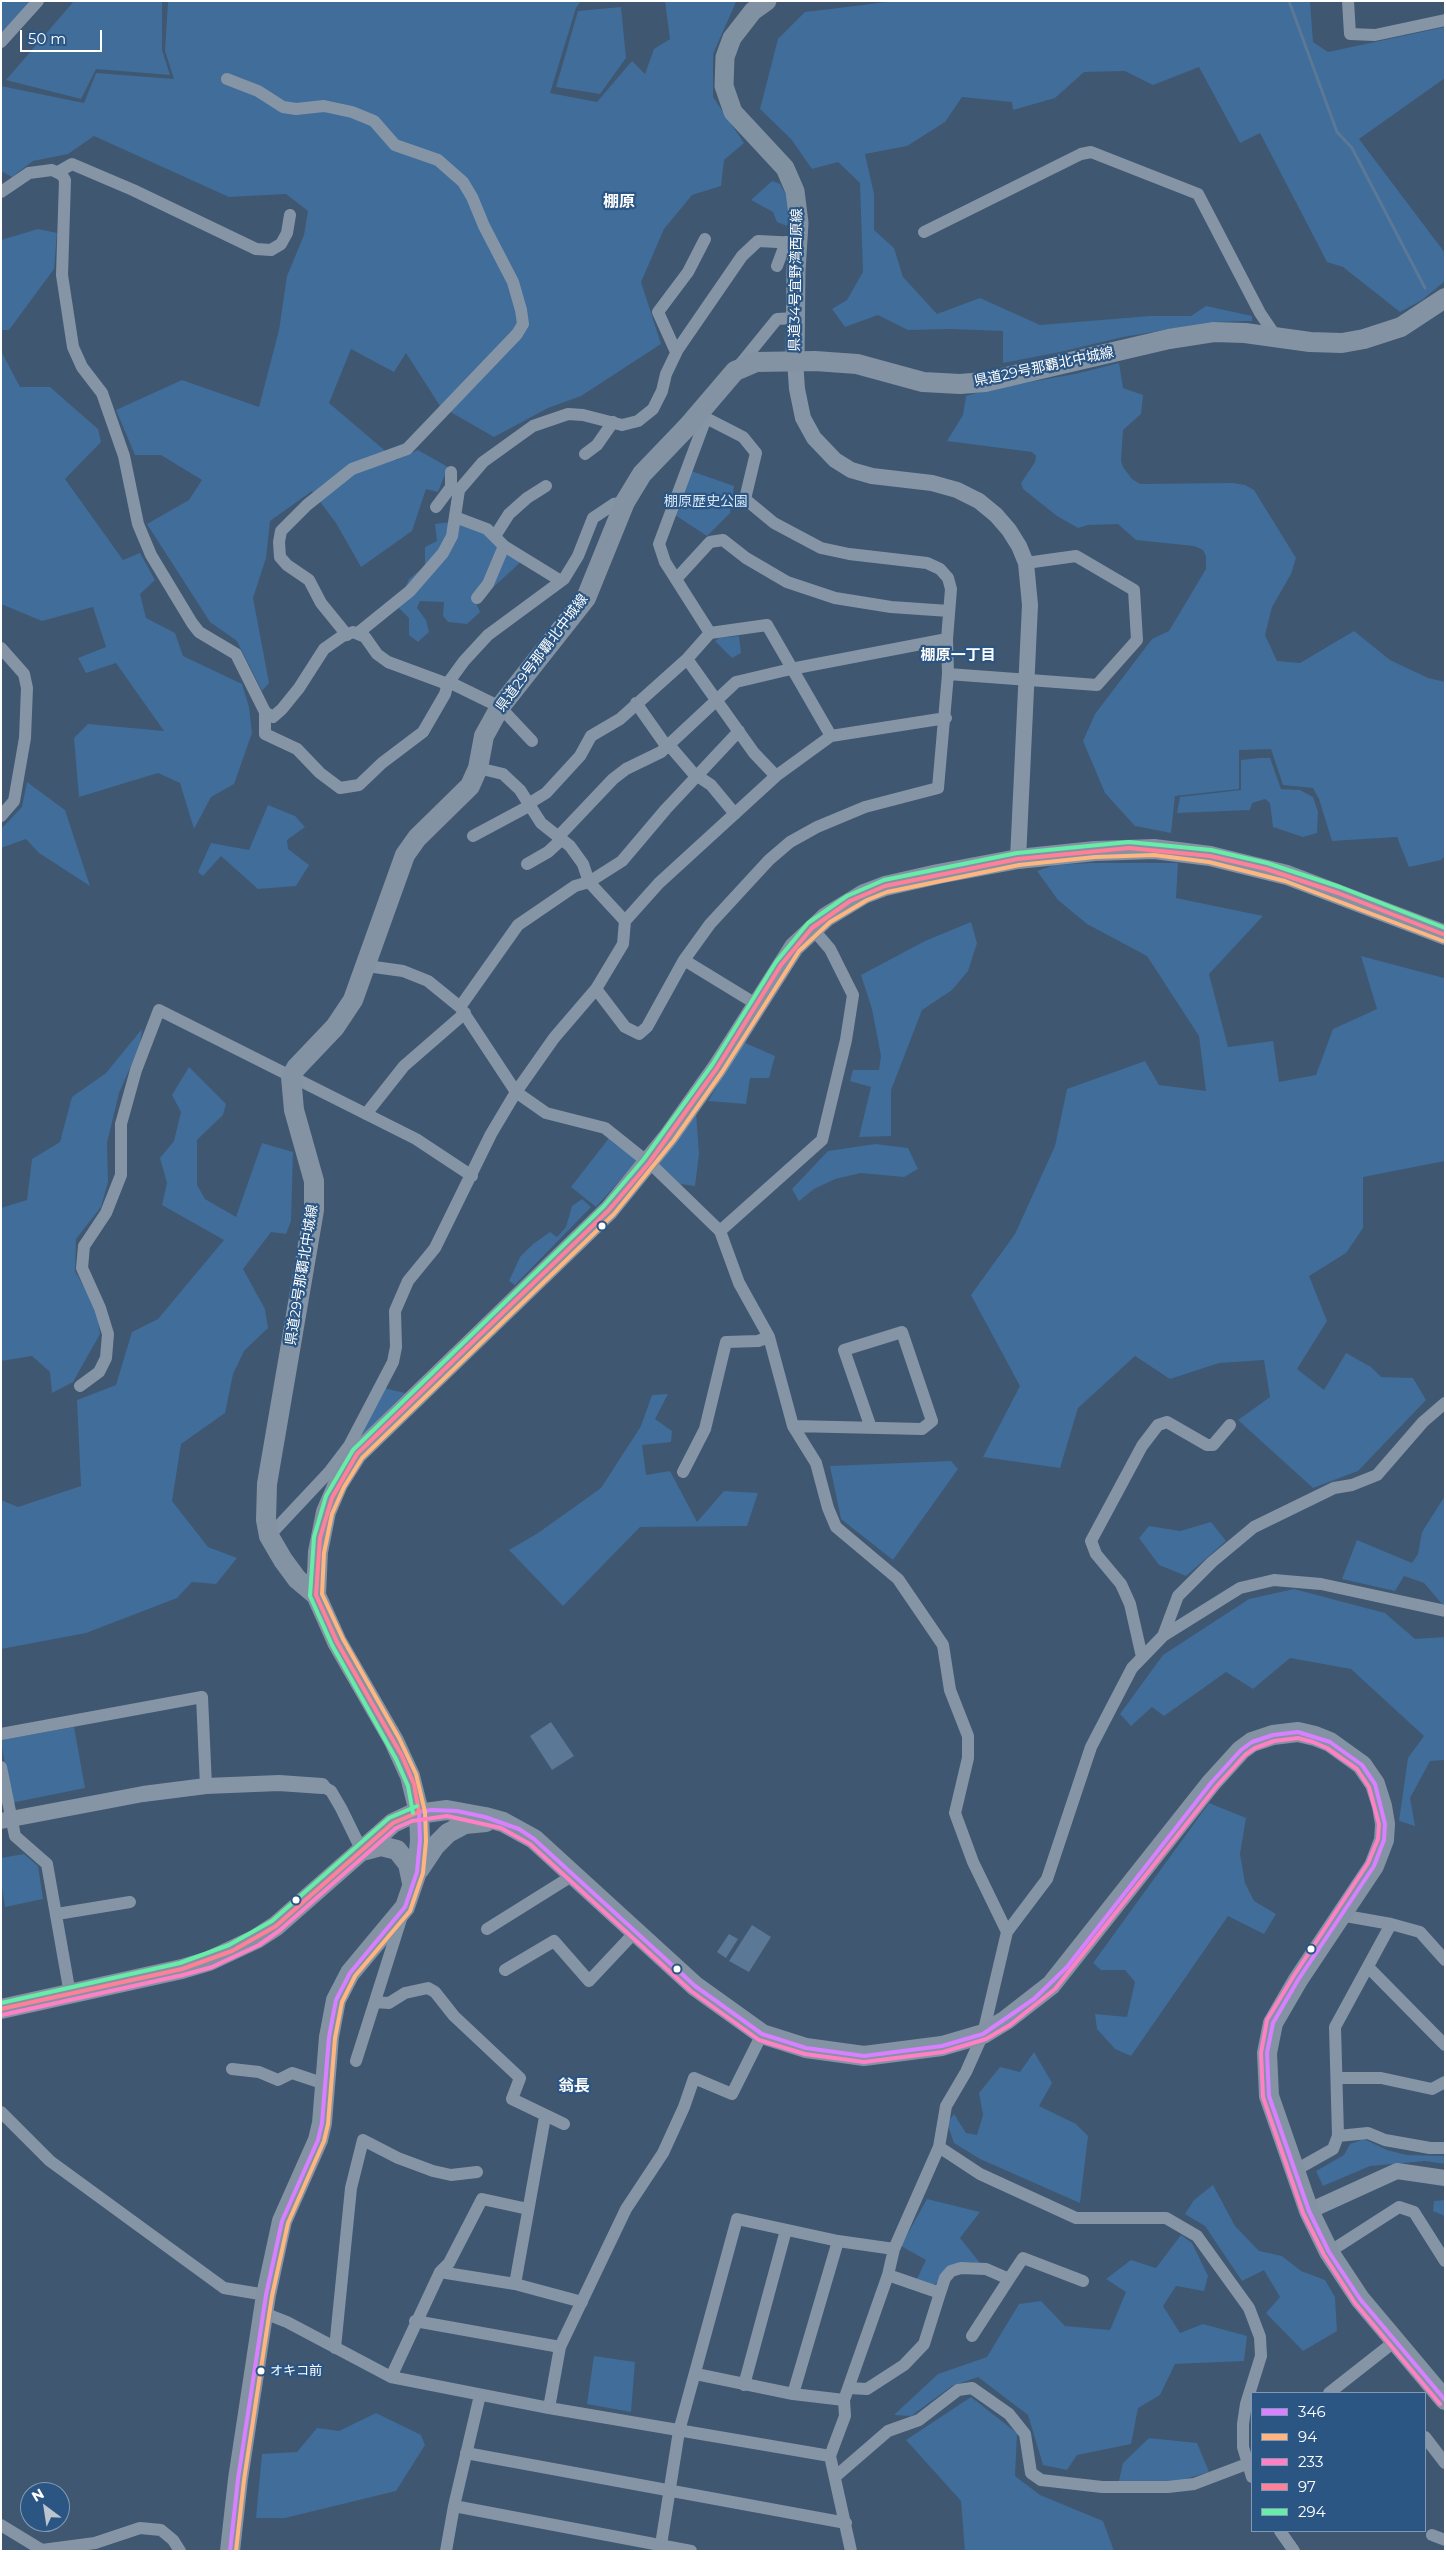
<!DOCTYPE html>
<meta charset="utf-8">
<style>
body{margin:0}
#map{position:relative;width:1446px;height:2552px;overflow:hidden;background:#3f5770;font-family:Montserrat,sans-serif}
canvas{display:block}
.frame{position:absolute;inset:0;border:2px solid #fff;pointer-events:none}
.legend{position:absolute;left:1251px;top:2392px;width:175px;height:140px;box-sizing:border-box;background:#2b5684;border:1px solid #809ab5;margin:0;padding:6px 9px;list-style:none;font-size:15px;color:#fff}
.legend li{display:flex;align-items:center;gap:10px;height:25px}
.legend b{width:25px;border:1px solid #809ab5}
.north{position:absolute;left:20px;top:2482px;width:50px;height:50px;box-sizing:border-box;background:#2b5684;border:1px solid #809ab5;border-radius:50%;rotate:329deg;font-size:14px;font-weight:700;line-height:20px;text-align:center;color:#fff}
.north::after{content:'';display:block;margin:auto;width:18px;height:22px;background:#bcc4cd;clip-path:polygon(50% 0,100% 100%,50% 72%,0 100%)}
.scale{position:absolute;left:20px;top:30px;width:82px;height:22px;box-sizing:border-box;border:2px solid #fff;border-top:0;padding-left:6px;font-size:15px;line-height:18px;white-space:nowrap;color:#fff;-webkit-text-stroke:4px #2b5684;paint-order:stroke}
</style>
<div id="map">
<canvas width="1446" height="2552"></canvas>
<div class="frame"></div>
<ul class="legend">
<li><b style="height:6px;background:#d880ff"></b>346</li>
<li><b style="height:6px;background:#ffb580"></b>94</li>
<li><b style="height:6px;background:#ff80c5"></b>233</li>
<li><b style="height:6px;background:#ff8098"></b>97</li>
<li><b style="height:6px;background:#66eda8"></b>294</li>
</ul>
<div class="north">N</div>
<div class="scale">50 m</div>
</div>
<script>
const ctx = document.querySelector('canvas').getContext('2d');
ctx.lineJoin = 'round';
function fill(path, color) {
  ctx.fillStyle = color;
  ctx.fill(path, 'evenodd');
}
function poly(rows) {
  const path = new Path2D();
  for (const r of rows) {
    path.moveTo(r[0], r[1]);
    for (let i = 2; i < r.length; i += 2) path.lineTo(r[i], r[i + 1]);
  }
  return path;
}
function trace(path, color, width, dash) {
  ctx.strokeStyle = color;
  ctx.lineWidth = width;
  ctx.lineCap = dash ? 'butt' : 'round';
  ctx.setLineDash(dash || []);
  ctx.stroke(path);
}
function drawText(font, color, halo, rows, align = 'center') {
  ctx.font = font + ' Montserrat,"Noto Sans JP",sans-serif';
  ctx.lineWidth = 4.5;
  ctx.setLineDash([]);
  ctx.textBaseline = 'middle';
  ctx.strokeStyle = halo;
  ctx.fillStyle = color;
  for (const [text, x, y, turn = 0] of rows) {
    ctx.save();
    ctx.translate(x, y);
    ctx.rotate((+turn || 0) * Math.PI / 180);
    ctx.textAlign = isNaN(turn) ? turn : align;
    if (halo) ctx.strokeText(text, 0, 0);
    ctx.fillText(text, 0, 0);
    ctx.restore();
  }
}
fill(poly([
 [3,1,31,1,1,34,1,3],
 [74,1,162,1,162,50,170,75,96,69,81,99,6,80],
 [168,1,581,1,576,8,550,93,597,102,632,61,645,74,654,49,670,39,665,1,736,2,713,54,713,97,744,143,724,160,721,186,692,195,664,229,641,282,661,344,581,396,548,408,494,437,440,406,406,353,394,372,351,349,329,403,396,460,418,450,448,467,438,492,426,489,412,531,361,567,336,523,312,491,270,521,266,558,253,598,269,683,262,691,237,641,210,622,147,524,189,500,202,480,161,455,135,455,116,410,182,380,259,407,279,330,287,276,304,235,308,211,286,194,229,197,94,136,68,154,33,161,12,177,1,171,1,86,84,103,96,73,174,79,165,51],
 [896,1,1310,1,1313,42,1328,52,1445,27,1445,78,1359,139,1445,253,1445,281,1422,300,1400,312,1343,267,1327,262,1260,133,1240,143,1199,67,1153,85,1125,71,1084,72,1055,98,1013,110,1012,102,962,97,945,122,907,146,865,154,874,194,874,230,894,248,903,277,937,314,980,298,1040,325,1150,316,1191,316,1206,306,1252,316,1252,321,1212,322,1123,337,1060,352,1003,363,1003,331,951,329,908,330,878,315,845,327,832,309,847,300,863,272,860,183,838,162,812,169,791,139,760,109,778,39,805,12],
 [621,7,626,58,600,94,556,87,578,11],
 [772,181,780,184,788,198,791,209,787,226,777,222,773,212,751,200],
 [38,229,57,233,54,269,9,330,1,330,1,240],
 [1,351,20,387,50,387,98,429,101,442,65,479,123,560,140,553,155,580,140,594,146,618,175,633,183,656,242,684,249,707,252,733,234,784,211,797,194,829,180,783,158,773,79,797,74,738,88,724,164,731,116,663,86,673,78,658,106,647,93,607,42,621,1,604],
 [1119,363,1123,388,1143,395,1141,414,1123,430,1121,461,1123,467,1132,479,1140,484,1233,483,1245,485,1254,490,1296,558,1291,574,1272,607,1265,635,1277,661,1300,663,1354,631,1390,660,1428,678,1445,682,1445,856,1441,860,1409,867,1397,837,1332,841,1319,799,1313,788,1283,785,1271,749,1239,750,1239,789,1175,796,1171,833,1135,826,1105,793,1083,741,1095,714,1152,639,1169,631,1206,569,1206,556,1203,550,1194,546,1136,540,1118,524,1088,525,1078,528,1057,516,1023,489,1021,483,1035,462,1036,456,1032,452,947,441,963,415,966,396,990,389,1075,374],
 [691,471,734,486,730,513,707,536,675,515],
 [459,521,483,530,524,559,476,603,480,612,467,624,448,622,443,616,444,602,420,601,417,608,426,620,429,632,418,642,409,635,409,618,397,606,409,579,425,566,425,547,437,541,435,524],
 [739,636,741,653,732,658,715,641,719,638],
 [1260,758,1270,758,1281,789,1300,790,1313,797,1318,812,1317,833,1303,837,1273,827,1270,803,1265,799,1252,803,1250,810,1177,813,1180,797,1241,790,1241,760],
 [27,782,65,810,90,886,39,853,26,839,1,848,1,829,22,807],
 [268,805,295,816,305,827,287,840,288,849,309,865,296,886,258,889,221,856,203,876,198,872,211,843,249,850],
 [1090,863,1178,863,1176,898,1263,916,1209,974,1228,1047,1273,1041,1279,1082,1316,1075,1333,1029,1377,1009,1361,956,1444,978,1445,1161,1363,1177,1363,1228,1346,1253,1309,1276,1327,1321,1297,1369,1324,1390,1346,1353,1371,1367,1381,1377,1413,1378,1426,1400,1358,1471,1313,1488,1238,1420,1270,1397,1264,1360,1219,1363,1170,1379,1135,1356,1078,1408,1060,1468,983,1457,1020,1386,971,1295,1015,1234,1055,1146,1067,1089,1145,1061,1159,1085,1206,1091,1199,1036,1147,956,1087,924,1058,900,1037,871,1055,865],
 [971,922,977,943,968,971,952,990,922,1010,891,1090,891,1136,859,1137,871,1087,850,1081,853,1070,879,1070,881,1056,872,1009,861,975,925,941],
 [142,1029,140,1045,119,1093,107,1143,108,1182,101,1207,76,1239,75,1271,97,1310,100,1334,73,1382,52,1393,50,1372,32,1356,1,1361,1,1208,27,1200,32,1159,60,1142,72,1097,106,1073],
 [743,1042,775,1056,769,1078,750,1078,746,1104,708,1101],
 [189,1067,226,1104,223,1115,197,1140,197,1185,205,1199,236,1217,262,1143,293,1152,291,1221,286,1234,271,1232,243,1269,265,1309,268,1328,244,1351,233,1374,225,1413,181,1444,172,1501,208,1547,237,1558,216,1584,192,1582,177,1598,86,1633,1,1649,1,1500,18,1507,81,1486,77,1400,116,1385,132,1332,158,1319,224,1240,162,1205,167,1183,160,1158,174,1141,181,1112,172,1095],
 [696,1112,699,1154,695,1186,680,1184,659,1164],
 [609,1138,637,1161,596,1207,571,1187],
 [875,1144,908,1148,918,1169,904,1177,861,1173,835,1179,814,1189,799,1201,792,1189,828,1151],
 [582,1199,591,1207,515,1285,509,1281,520,1257,533,1244,550,1232,557,1237,566,1227,572,1206],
 [384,1388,405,1393,356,1442],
 [668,1394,655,1419,672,1431,671,1442,642,1445,646,1475,670,1471,697,1522,724,1491,758,1493,747,1526,640,1527,563,1606,509,1550,538,1533,601,1488,641,1426,652,1395],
 [951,1461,958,1469,893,1560,841,1519,830,1466],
 [1445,1496,1445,1604,1442,1604,1424,1583,1404,1576,1395,1591,1342,1579,1357,1540,1412,1563,1418,1554,1422,1532],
 [1211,1522,1226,1541,1186,1576,1159,1565,1139,1538,1149,1526,1180,1531],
 [1294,1589,1385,1613,1415,1639,1445,1637,1445,1760,1430,1761,1410,1798,1415,1826,1399,1821,1408,1758,1424,1736,1351,1669,1290,1658,1253,1689,1226,1672,1164,1716,1152,1707,1131,1726,1120,1714,1163,1655,1249,1599],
 [74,1727,85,1788,11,1803,1,1740],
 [1209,1803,1246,1818,1240,1854,1245,1883,1254,1901,1276,1914,1264,1934,1228,1916,1131,2056,1115,2049,1097,2029,1095,2014,1127,2017,1135,1982,1125,1970,1101,1970,1093,1963],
 [24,1854,38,1866,43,1899,5,1907,1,1881,1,1858],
 [1034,2052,1052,2083,1039,2106,1076,2124,1088,2136,1080,2203,980,2159,954,2143,947,2123,954,2114,966,2133,977,2135,983,2115,979,2093,1000,2067,1020,2072],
 [1364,2139,1387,2150,1407,2155,1445,2156,1445,2164,1425,2161,1370,2166,1323,2186,1316,2171,1344,2155,1350,2144],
 [1213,2185,1235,2226,1259,2251,1282,2256,1301,2271,1325,2280,1335,2297,1337,2331,1303,2351,1266,2313,1280,2297,1264,2270,1242,2281,1205,2226,1185,2214,1194,2200],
 [927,2199,980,2212,960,2238,980,2263,960,2262,947,2269,935,2285,917,2279,926,2260,901,2246],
 [1445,2200,1445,2216,1433,2211,1434,2201],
 [1181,2235,1192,2243,1208,2276,1204,2291,1176,2286,1163,2306,1180,2333,1203,2324,1247,2336,1244,2361,1175,2364,1160,2395,1138,2408,1131,2444,1077,2455,1067,2470,1043,2465,1028,2415,978,2377,952,2386,911,2416,894,2415,938,2374,987,2357,1019,2304,1041,2301,1065,2326,1110,2330,1126,2292,1106,2279,1131,2260,1156,2268],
 [594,2356,635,2362,631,2412,587,2404],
 [971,2397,1017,2433,1015,2476,1040,2495,1103,2521,1114,2551,965,2551,961,2501,906,2440],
 [376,2413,421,2435,425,2445,396,2491,285,2518,256,2518,262,2454,297,2452,317,2428,339,2431],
 [1149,2438,1197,2443,1209,2472,1171,2483,1118,2485,1123,2463]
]), '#406d9a');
fill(poly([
 [551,1722,574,1756,552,1770,530,1736],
 [752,1925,771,1937,749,1972,729,1961],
 [729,1934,738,1939,726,1958,717,1952]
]), '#5b7897');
trace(poly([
 [1289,1,1337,132,1352,148,1425,288]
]), '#5b7897', 3);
trace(poly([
 [1348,1,1350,34,1375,35,1445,20],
 [1,42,38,1],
 [227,79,258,91,283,107,296,109,324,106,352,112,374,121,395,145,438,160,463,182,472,197,484,226,513,282,521,310,523,324,517,334,407,449,352,469,307,505,281,531,279,542,280,557,287,565,309,580,321,603,347,635],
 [58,172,72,164,133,190,256,249,271,250,281,244,287,233,290,215],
 [1,192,29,173,52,170,62,175,65,180,62,275,73,347,82,367,102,393,124,456,138,524,151,555,192,623,199,632,236,654,265,712,273,717,282,709,299,688,324,649,341,637,353,632,365,637,377,654,388,662,442,682,453,684,500,707,532,741],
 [924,232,1081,154,1091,152,1198,194,1260,313,1277,338],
 [777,266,786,242],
 [676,352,658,312,688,272,705,239],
 [738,367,777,319,795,318],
 [706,418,659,544,665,562,710,633],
 [585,454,597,445,613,422],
 [451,487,451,472],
 [436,507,451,487,459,490],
 [455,517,487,529,504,546,561,581],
 [495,536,509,514,527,498,546,486],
 [677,578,710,542,723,540,746,558,787,582,835,598,891,607,949,611],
 [477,598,488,584,504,546],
 [358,633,410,591,443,553,452,536,459,490,483,462,533,426,568,414,583,415,622,425,638,421,653,409,662,391,666,374,678,349,742,256,758,241,798,243],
 [1,648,24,674,27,688,25,738,14,801,1,816],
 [687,659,754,753,776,776],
 [948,674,1097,685,1137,640,1134,590,1076,556,1026,563],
 [636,703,667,747],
 [265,712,265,734,297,749,320,773,340,788,359,785,382,763,423,732,445,694,448,683,464,661,488,635,564,579,578,556,593,518,614,504,625,502],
 [669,745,693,773,711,785,735,814],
 [478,768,503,774,520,790,541,823,570,846,583,864,589,882,625,921],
 [473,836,529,806,533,801,546,793,580,756,591,736,620,719,687,659,710,633,767,625,831,736],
 [558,837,613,779,626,769,661,752,736,682,791,669,947,639],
 [527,864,548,852,561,840],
 [684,960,756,1004],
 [367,966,403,971,428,981,460,1007,516,1092,546,1113,605,1128,655,1168,720,1231,739,1283,769,1337,793,1426,816,1463,828,1508,836,1527,898,1579,943,1645,950,1690,968,1736,968,1758,955,1813,973,1862,1007,1932],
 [596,989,625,1027,639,1034,647,1027,684,960,710,924,769,860,790,842,817,827,865,807,938,788,948,674,947,639,951,589,948,578,940,569,927,563,849,554,821,548,774,523,745,499,756,453,743,437,706,418,700,413],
 [460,1007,518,925,575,886,589,882,622,861,666,809,739,731],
 [366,1114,404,1066,465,1013],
 [720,1231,822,1140,846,1040,853,995,830,949,812,928],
 [80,1386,99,1372,106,1358,108,1334,100,1308,82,1268,84,1246,106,1213,121,1175,121,1124,136,1070,159,1010,416,1139,472,1176],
 [793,1426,922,1429,932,1421,902,1332,844,1350,871,1428],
 [683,1472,705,1429,726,1342,758,1341,769,1337],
 [269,1536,330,1471,349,1446,393,1362,396,1347,395,1311,408,1281,435,1248,491,1134,516,1092,554,1038,596,989,623,944,625,921,659,883,776,776,831,736,946,718],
 [1163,1636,1178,1596,1212,1562,1254,1527,1334,1488,1352,1485,1377,1475,1423,1422,1445,1403],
 [1142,1657,1130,1604,1121,1584,1096,1554,1091,1541,1142,1446,1158,1425,1167,1422,1207,1445,1213,1445,1230,1425],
 [1,1734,202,1697,206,1786],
 [1,1767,15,1836,47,1864,70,1994],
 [322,1786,331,1791,341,1808,362,1851],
 [57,1914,130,1902],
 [1340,1915,1391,1924,1420,1932,1445,1960],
 [487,1929,575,1874],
 [1368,1967,1445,2045],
 [505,1970,554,1941,589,1981,636,1931],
 [375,2002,389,2003,405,1993,428,1988,435,1992,454,2016,520,2078,512,2099,564,2124],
 [356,2061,402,1916],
 [232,2069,259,2072,278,2080,292,2073,325,2084],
 [1338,2078,1381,2078,1432,2089,1445,2082],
 [1,2112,50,2161,224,2288,266,2295],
 [1338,2136,1368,2133,1385,2140,1430,2148,1445,2148],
 [939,2147,980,2174,1076,2218,1166,2218,1197,2236,1249,2308,1260,2337,1261,2356,1246,2404,1243,2424,1243,2447,1252,2477],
 [1294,2171,1333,2149,1338,2136,1335,2027,1391,1924],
 [1329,2252,1399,2207,1414,2212,1445,2261],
 [440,2272,515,2284,582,2302],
 [1009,2279,1023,2258,1083,2281],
 [515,2284,545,2117],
 [940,2293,945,2278,951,2271,961,2268,986,2269,1009,2279,972,2336],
 [264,2313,287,2322,391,2377,549,2408,830,2456],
 [415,2321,560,2347],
 [335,2348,351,2188,363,2140,398,2158,433,2171,451,2175,477,2172],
 [696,2374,793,2394,844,2400],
 [391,2377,440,2272,449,2263,482,2199,528,2209],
 [744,2385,786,2230],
 [849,2388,867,2389,904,2365,924,2344,940,2293,888,2275],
 [1329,2393,1394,2342],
 [793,2394,838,2241],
 [549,2408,560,2347,626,2209,663,2153,684,2107,694,2078,732,2094,762,2034],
 [1425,2437,1445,2463],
 [466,2453,846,2523],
 [836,2476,888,2431,919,2420,958,2390,972,2388,1009,2414,1025,2434,1031,2473,1041,2480,1102,2487,1168,2487,1194,2484,1252,2462],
 [454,2506,691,2551],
 [1,2525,42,2550,95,2543,140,2528,161,2530,173,2540,180,2551],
 [1280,2531,1294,2551],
 [1432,2535,1445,2540],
 [446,2551,454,2506,480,2395],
 [660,2551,679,2431,737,2219,838,2241,894,2249],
 [851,2551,830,2456,845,2416,844,2400,888,2275,894,2249,939,2147,946,2106,966,2072,983,2034,1007,1932,1047,1879,1091,1747,1132,1668,1163,1636,1240,1588,1274,1580,1321,1584,1445,1611]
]), '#8595a6', 12);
trace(poly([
 [795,361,797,389,803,418,814,438,835,460,851,470,872,476,932,483,957,490,979,501,996,515,1009,530,1019,546,1026,563,1030,605,1018,859],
 [1,1821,143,1794,206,1786,279,1783,322,1786],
 [1309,2211,1397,2171,1445,2178]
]), '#8595a6', 16);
trace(poly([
 [767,1,753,11,732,38,725,57,724,86,733,112,785,168,795,191,799,223,796,271,795,361]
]), '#8091a2', 19);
trace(poly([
 [316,1595,297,1579,283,1560,269,1536,266,1520,267,1484,314,1210,314,1181,294,1110,291,1077,296,1068,335,1027,353,1000,405,855,417,838,470,786,478,768,484,736,500,707,586,598,625,502,642,474,688,426,735,371,756,362,815,361,857,364,923,382,960,384,985,382,1169,339,1214,332,1245,333,1310,342,1342,343,1364,339,1401,327,1445,298],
 [362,1851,381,1846,397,1850,408,1864,412,1883],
 [419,1870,435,1846,448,1833,465,1824,486,1822],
 [1,2009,182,1969,209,1961,256,1939,276,1926,393,1823,410,1815,447,1810,485,1817,503,1822,534,1839,695,1986,762,2034,806,2048,864,2056,942,2046,983,2034,1006,2020,1051,1985,1211,1783,1241,1750,1252,1742,1273,1735,1298,1732,1315,1736,1330,1742,1362,1765,1375,1784,1382,1806,1385,1824,1384,1840,1374,1866,1298,1980,1273,2023,1267,2053,1269,2096,1309,2211,1329,2252,1360,2299,1445,2400],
 [230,2551,238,2479,266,2295,282,2221,318,2140,322,2123,329,2037,336,2000,350,1973,405,1907,417,1872,420,1840,419,1812,410,1776,394,1741,337,1642,316,1595,318,1552,326,1512,338,1484,357,1454,609,1210,669,1136,717,1068,794,947,826,917,864,894,885,886,938,874,1018,859,1095,851,1154,849,1210,856,1287,875,1445,935]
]), '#8493a3', 20);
trace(poly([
 [230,2551,238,2479,266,2295,282,2221,318,2140,322,2123,329,2037,336,2000,350,1973,405,1907,417,1872,420,1840,419,1812,432,1810,457,1811,485,1817,519,1829,534,1839,695,1986,762,2034,806,2048,864,2056,942,2046,983,2034,1034,1999,1067,1967,1211,1783,1241,1750,1252,1742,1273,1735,1298,1732,1330,1742,1362,1765,1375,1784,1385,1824,1384,1840,1374,1866,1298,1980,1273,2023,1267,2053,1269,2096,1309,2211,1329,2252,1360,2299,1445,2400]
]), '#d880ff', 4);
trace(poly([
 [236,2551,244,2480,272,2296,288,2223,324,2141,328,2124,335,2038,342,2002,355,1976,410,1911,423,1873,426,1841,425,1812,416,1774,399,1738,343,1639,322,1594,324,1553,332,1514,344,1487,362,1458,614,1214,674,1140,722,1072,799,951,830,922,867,900,887,892,1019,865,1095,857,1154,855,1209,862,1285,881,1443,941]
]), '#ffb580', 4);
trace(poly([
 [2,2015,183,1975,212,1967,259,1945,279,1931,396,1828,412,1821,447,1816,501,1828,530,1844,691,1991,759,2040,805,2054,864,2062,943,2052,986,2039,1010,2025,1055,1989,1216,1787,1245,1755,1255,1748,1274,1741,1298,1738,1313,1742,1327,1748,1357,1769,1369,1787,1379,1824,1378,1839,1368,1863,1293,1977,1267,2020,1261,2053,1263,2097,1303,2213,1324,2255,1355,2303,1440,2404]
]), '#ff80c5', 4);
trace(poly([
 [419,1812,414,1784,402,1756,337,1642,316,1595,320,1538,332,1498,357,1454,609,1210,649,1163,717,1068,781,965,812,928,850,901,885,886,1018,859,1129,848,1210,856,1266,869,1338,893,1445,935],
 [1,2009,182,1969,232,1951,276,1926,393,1823,419,1812]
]), '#ff8098', 4);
trace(poly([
 [413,1813,408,1786,396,1759,332,1645,310,1596,314,1537,326,1496,353,1450,604,1206,644,1159,712,1065,776,962,808,923,847,896,884,880,1017,853,1129,842,1211,850,1267,863,1340,887,1445,928],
 [1,2003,180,1963,229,1945,272,1921,389,1818,417,1806]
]), '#66eda8', 4);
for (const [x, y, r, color] of [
 [602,1226,4.5,"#fff"],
 [296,1900,4.5,"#fff"],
 [1311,1949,4.5,"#fff"],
 [677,1969,4.5,"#fff"],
 [261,2371,4.5,"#fff"]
]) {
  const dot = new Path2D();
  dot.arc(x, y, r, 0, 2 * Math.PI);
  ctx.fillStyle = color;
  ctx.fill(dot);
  trace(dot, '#2b5684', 2);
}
drawText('13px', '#fff', '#2b5684', [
 ["オキコ前",270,2371]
], 'left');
drawText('14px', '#fff', '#2b5684', [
 ["県道34号宜野湾西原線",796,280,-89],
 ["県道29号那覇北中城線",1044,367,-12],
 ["県道29号那覇北中城線",542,653,-53],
 ["県道29号那覇北中城線",302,1275,-81]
]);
drawText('14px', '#d9e7f6', '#2b5684', [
 ["棚原歴史公園",706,502]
]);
drawText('bold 15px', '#fff', '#2b5684', [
 ["棚原一丁目",958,656]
]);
drawText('bold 16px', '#fff', '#2b5684', [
 ["棚原",619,202],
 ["翁長",574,2086]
]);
</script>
